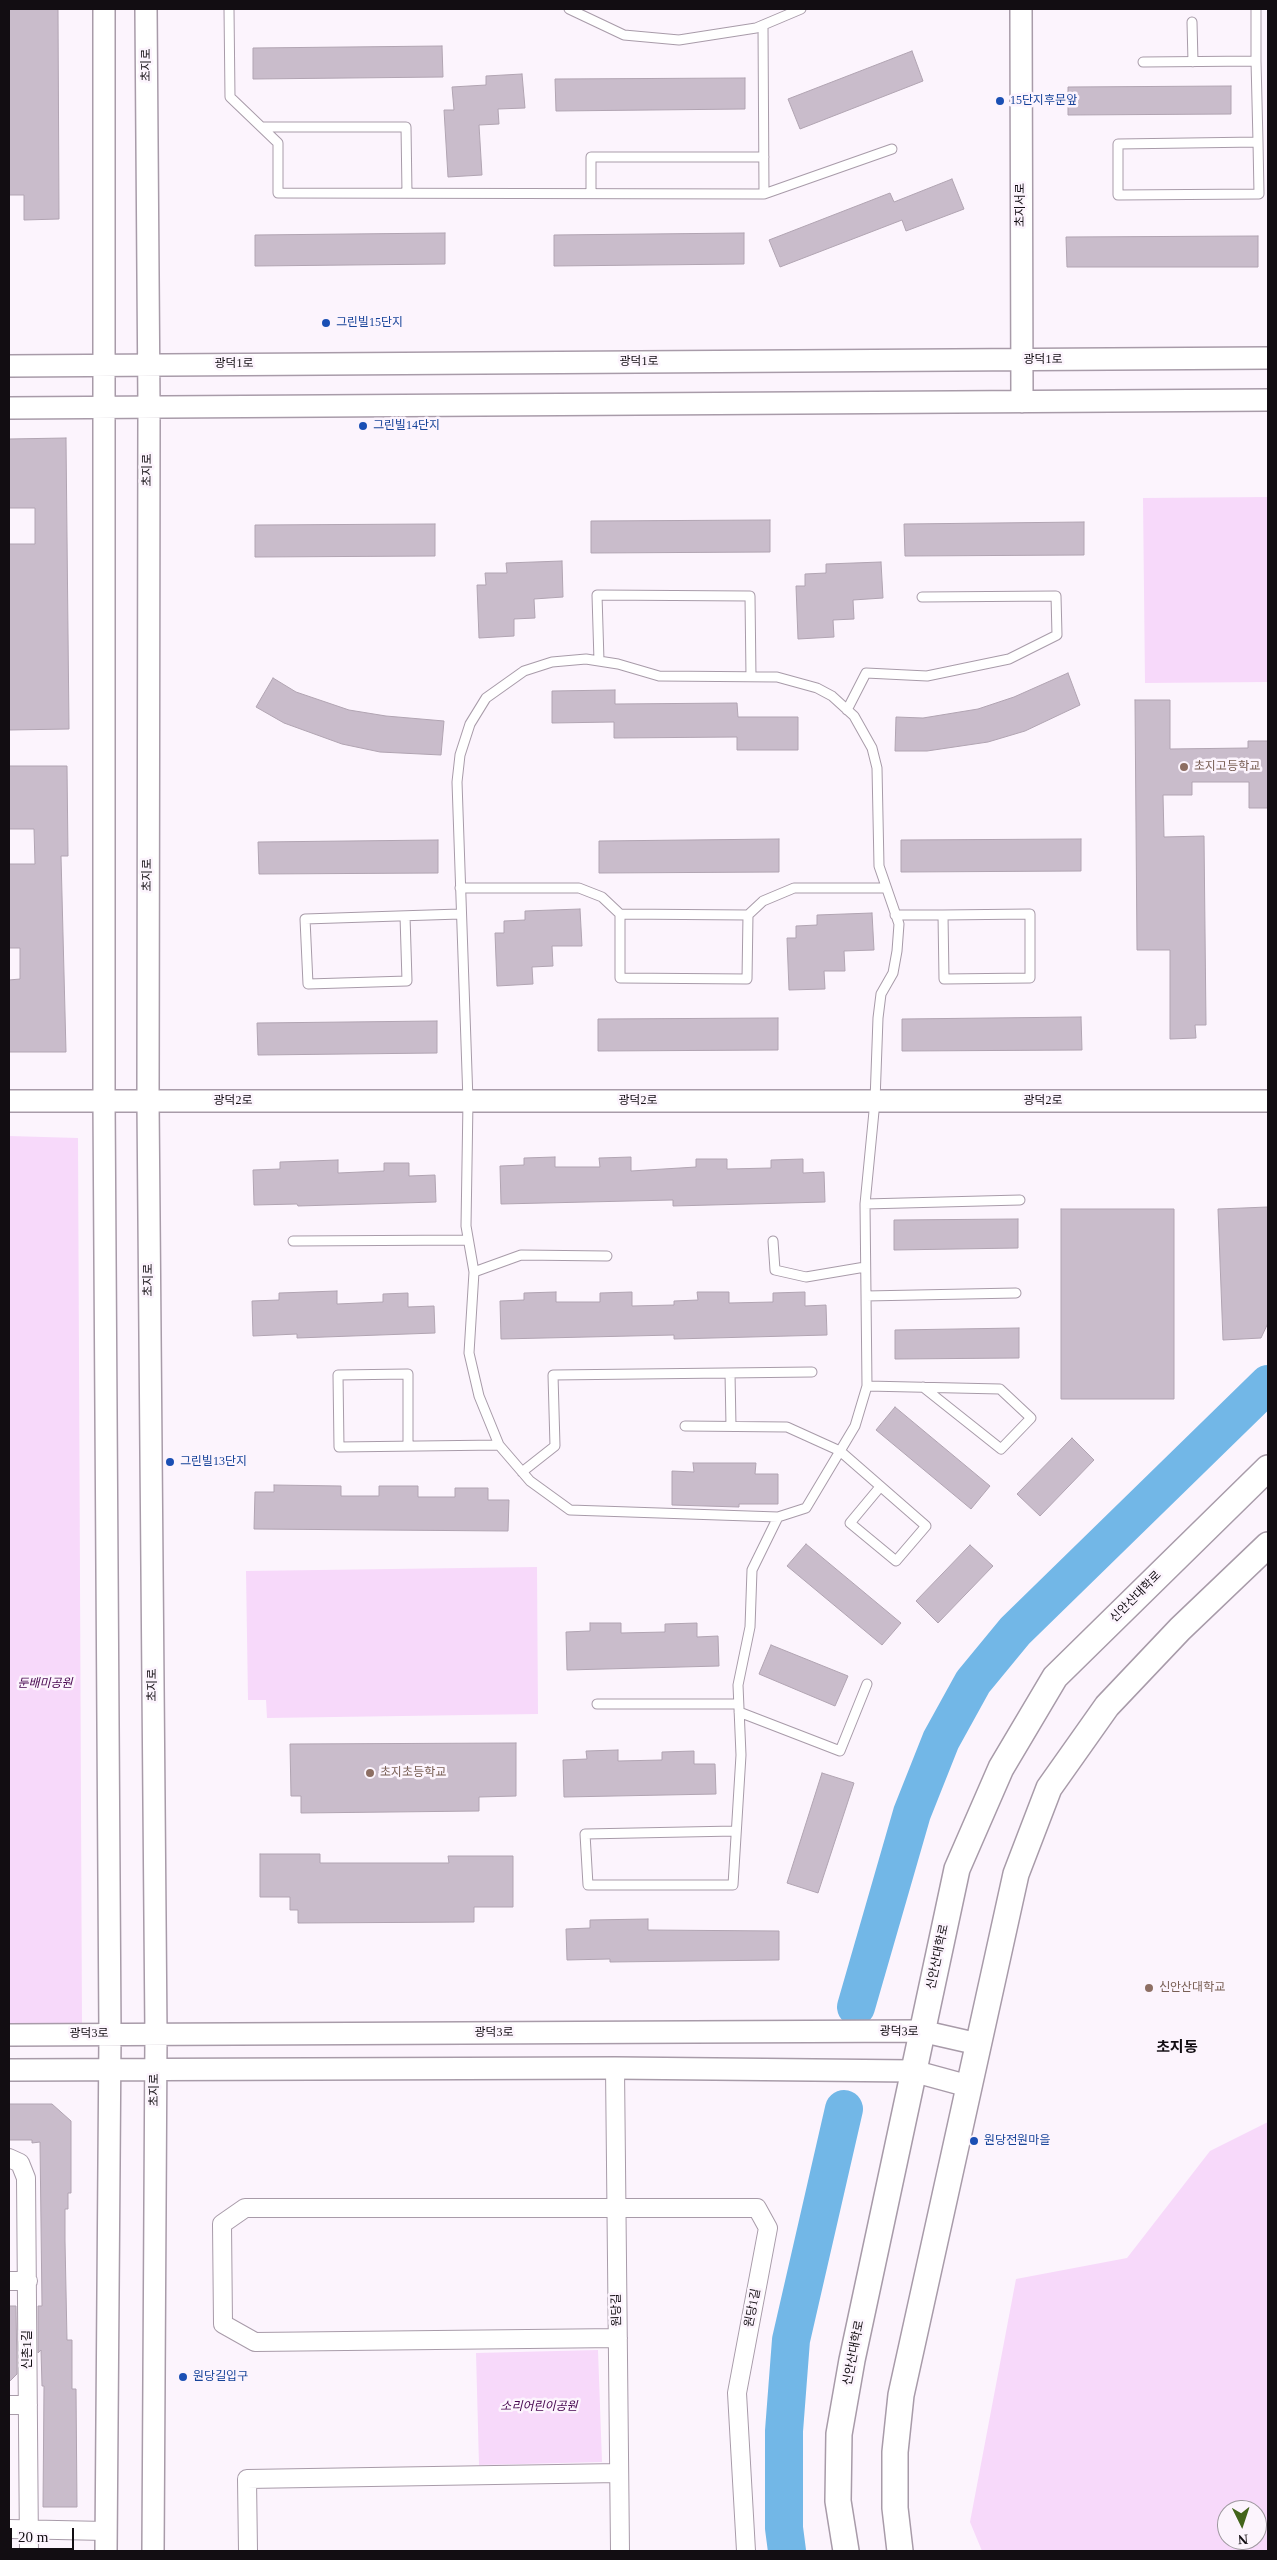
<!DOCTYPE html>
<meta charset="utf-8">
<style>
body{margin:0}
#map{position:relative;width:1277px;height:2560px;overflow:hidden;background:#fcf4fd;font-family:"Times New Roman",serif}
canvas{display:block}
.frame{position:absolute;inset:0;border:10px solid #120d12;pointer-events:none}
.north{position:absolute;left:1217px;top:2500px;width:50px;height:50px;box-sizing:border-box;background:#fcf4fd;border:1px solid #9e989f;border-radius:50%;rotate:176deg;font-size:14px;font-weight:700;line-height:20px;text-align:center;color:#120d12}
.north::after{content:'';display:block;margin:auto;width:18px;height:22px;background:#43641b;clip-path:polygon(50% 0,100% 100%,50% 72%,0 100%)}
.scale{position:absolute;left:10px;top:2528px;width:64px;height:22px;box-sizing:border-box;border:2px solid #120d12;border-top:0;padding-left:6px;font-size:15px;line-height:18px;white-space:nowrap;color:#120d12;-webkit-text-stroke:4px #fcf4fd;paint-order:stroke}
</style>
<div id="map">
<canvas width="1277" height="2560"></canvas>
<div class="frame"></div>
<div class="north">N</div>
<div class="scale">20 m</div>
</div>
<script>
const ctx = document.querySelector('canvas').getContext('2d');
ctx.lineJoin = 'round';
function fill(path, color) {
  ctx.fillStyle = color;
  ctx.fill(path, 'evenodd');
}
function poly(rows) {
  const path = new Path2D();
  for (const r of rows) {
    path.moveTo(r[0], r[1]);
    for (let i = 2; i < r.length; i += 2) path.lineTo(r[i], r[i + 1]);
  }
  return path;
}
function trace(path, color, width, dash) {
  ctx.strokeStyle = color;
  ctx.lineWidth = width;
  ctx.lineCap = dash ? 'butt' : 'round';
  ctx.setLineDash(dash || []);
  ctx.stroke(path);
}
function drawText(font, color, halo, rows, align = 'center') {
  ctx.font = font + ' "Times New Roman","Noto Sans KR",serif';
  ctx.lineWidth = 5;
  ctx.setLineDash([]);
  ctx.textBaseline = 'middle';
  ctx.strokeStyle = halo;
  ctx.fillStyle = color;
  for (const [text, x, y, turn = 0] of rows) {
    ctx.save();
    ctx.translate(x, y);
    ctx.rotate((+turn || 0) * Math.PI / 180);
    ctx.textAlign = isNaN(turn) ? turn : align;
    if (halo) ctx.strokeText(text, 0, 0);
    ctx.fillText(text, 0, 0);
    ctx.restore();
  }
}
fill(poly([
 [1268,497,1268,682,1145,683,1143,498],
 [9,1136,78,1138,82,2024,9,2024],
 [537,1567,538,1714,267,1718,266,1700,248,1700,246,1571],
 [1268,2122,1268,2551,982,2551,970,2522,1016,2279,1127,2258,1210,2151],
 [1227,2510,1257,2510,1257,2540,1227,2540],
 [598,2350,602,2462,479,2465,476,2353]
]), '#f7d9fa');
trace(poly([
 [856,2007,912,1813,941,1740,973,1682,1015,1631,1268,1384],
 [787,2551,784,2528,784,2431,791,2340,844,2109]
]), '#72b7e7', 38);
const building = poly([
 [9,9,58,9,59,219,24,220,24,195,9,195,9,9],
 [442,46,443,77,253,79,253,48,442,46],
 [912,51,923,81,800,129,788,99,912,51],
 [522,74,525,108,498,109,499,124,479,125,482,175,448,177,444,110,454,110,452,87,486,85,486,76,522,74],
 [745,78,745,109,556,111,555,79,745,78],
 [1231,86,1231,114,1068,115,1068,87,1231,86],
 [952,179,964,209,906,231,902,220,780,267,769,240,890,193,894,202,952,179],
 [445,233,445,264,255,266,255,235,445,233],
 [744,233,744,264,554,266,554,235,744,233],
 [1258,236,1258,267,1067,267,1066,237,1258,236],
 [66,438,69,729,9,730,9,544,35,544,35,508,9,508,9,439,66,438],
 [770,520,770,552,591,553,591,521,770,520],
 [1084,522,1084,555,905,556,904,524,1084,522],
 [435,524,435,556,255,557,255,525,435,524],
 [562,561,563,597,534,599,535,618,514,619,514,636,479,638,477,585,486,585,485,573,507,573,506,563,562,561],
 [881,562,883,598,853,600,854,619,833,620,834,637,798,639,796,586,805,586,805,574,826,573,826,564,881,562],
 [1068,673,1080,705,1025,731,988,742,927,751,895,751,896,717,923,718,978,709,1014,697,1068,673],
 [273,678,296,692,349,710,386,716,444,721,441,755,380,752,342,744,284,723,256,707,273,678],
 [615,690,615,704,737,703,738,717,798,717,798,750,737,750,737,737,614,738,614,722,552,723,552,691,615,690],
 [1135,700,1170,700,1170,749,1248,748,1248,741,1268,741,1268,808,1249,808,1249,782,1192,782,1192,795,1163,795,1164,837,1204,836,1206,1025,1195,1025,1196,1038,1170,1039,1170,950,1137,950,1135,700],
 [9,766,67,766,68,856,61,856,66,1052,9,1052,9,980,20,979,20,948,9,948,9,864,35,864,34,829,9,829,9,766],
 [779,839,779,872,599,873,599,841,779,839],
 [1081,839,1081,871,901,872,901,840,1081,839],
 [438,840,438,873,259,874,258,842,438,840],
 [580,909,582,946,552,946,553,966,532,967,533,984,497,986,495,933,504,933,504,921,525,920,525,911,580,909],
 [872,913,874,950,844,951,845,971,824,971,825,989,789,990,787,938,796,938,796,926,817,925,817,915,872,913],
 [1081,1017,1082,1050,902,1051,902,1019,1081,1017],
 [778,1018,778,1050,598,1051,598,1019,778,1018],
 [437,1021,437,1053,258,1055,257,1023,437,1021],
 [555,1157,555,1167,600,1167,599,1158,631,1157,631,1171,696,1167,696,1159,727,1159,727,1169,771,1168,771,1160,803,1159,803,1173,824,1172,825,1202,673,1206,673,1200,501,1204,500,1166,524,1165,524,1158,555,1157],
 [338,1160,338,1173,384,1171,384,1163,409,1163,409,1176,435,1175,436,1202,298,1206,297,1204,254,1205,253,1170,280,1169,280,1162,338,1160],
 [1268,1207,1268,1323,1261,1338,1223,1340,1218,1209,1268,1207],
 [1061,1209,1174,1209,1174,1399,1061,1399,1061,1209],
 [1018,1219,1018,1248,894,1250,894,1220,1018,1219],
 [337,1291,337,1304,383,1302,383,1294,408,1293,408,1307,434,1306,435,1333,297,1338,297,1334,253,1336,252,1301,279,1300,279,1293,337,1291],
 [556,1292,556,1302,600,1302,600,1293,632,1292,632,1306,674,1305,674,1301,698,1300,697,1292,729,1292,729,1303,773,1302,773,1293,805,1292,805,1306,826,1305,827,1335,674,1339,674,1335,501,1339,500,1301,524,1300,524,1293,556,1292],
 [1019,1328,1019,1358,895,1359,895,1330,1019,1328],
 [895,1407,990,1486,971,1509,876,1430,895,1407],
 [1072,1438,1094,1460,1040,1516,1017,1494,1072,1438],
 [693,1463,756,1463,755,1474,778,1474,778,1504,739,1504,739,1507,672,1505,672,1471,694,1472,693,1463],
 [274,1485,341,1486,341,1496,379,1496,379,1486,418,1486,418,1497,455,1497,455,1488,488,1488,488,1500,509,1500,508,1531,254,1529,255,1492,274,1492,274,1485],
 [806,1544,901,1623,882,1645,787,1566,806,1544],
 [970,1545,993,1566,938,1623,916,1601,970,1545],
 [590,1623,621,1623,621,1633,665,1632,665,1624,697,1623,697,1637,718,1636,719,1666,567,1670,566,1632,590,1631,590,1623],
 [771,1645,848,1676,835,1706,759,1674,771,1645],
 [516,1743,516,1796,479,1797,479,1811,301,1813,301,1796,291,1796,290,1744,516,1743],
 [618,1750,618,1761,662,1760,662,1752,694,1751,694,1764,715,1764,716,1794,564,1797,563,1760,587,1759,586,1751,618,1750],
 [822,1773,854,1783,818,1893,787,1883,822,1773],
 [260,1854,320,1854,320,1863,449,1863,448,1856,513,1856,513,1907,474,1907,474,1922,298,1923,298,1910,290,1910,290,1897,260,1897,260,1854],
 [648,1919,648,1930,779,1931,779,1960,610,1962,610,1959,567,1960,566,1929,590,1928,590,1920,648,1919],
 [9,2104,52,2104,71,2121,71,2193,68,2193,68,2209,65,2209,65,2241,67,2340,72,2340,72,2389,76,2389,77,2507,43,2507,44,2386,42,2386,41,2350,38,2353,38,2306,42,2306,40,2142,32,2143,32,2140,9,2140,9,2104],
 [9,2306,16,2306,17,2374,9,2382,9,2306]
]);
fill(building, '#c9bccb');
trace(building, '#b1a4b2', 1);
const service = poly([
 [229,9,230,97,278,143,278,193,764,194,763,26],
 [569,9,624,35,679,40,756,28,801,9],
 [1256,9,1256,61,1258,142,1259,194,1118,195,1118,144,1258,142],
 [1192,22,1193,62],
 [1143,62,1256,61],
 [262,127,406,127,407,193],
 [591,193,591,157,764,157],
 [764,194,892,149],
 [586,659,618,664,659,676,777,677,817,688,832,696,854,716,872,748,877,768,879,866,899,924,897,951,893,973,881,994,878,1018,875,1101,865,1204,867,1386,855,1426,806,1508,778,1517,570,1510,530,1481,499,1445,479,1396,469,1353,474,1272,466,1226,468,1101,457,782,460,755,470,724,486,698,524,671,552,662,586,659],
 [599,661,597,595,750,596,751,677],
 [847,710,866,673,927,676,1009,659,1057,635,1056,596,922,597],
 [460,888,579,888,602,897,620,914,748,915,763,901,794,888,885,888],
 [620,914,620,978,747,979,748,915],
 [895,915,943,915,1030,914,1030,978,944,979,943,915],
 [405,916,407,981,308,984,305,919,460,914],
 [865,1204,1020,1200],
 [293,1241,468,1240],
 [773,1241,775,1270,806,1277,865,1267],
 [474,1272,521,1255,607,1256],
 [866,1296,1016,1293],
 [730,1373,731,1426],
 [867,1386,1000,1389,1031,1418,1001,1449,923,1387],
 [685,1426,787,1427,840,1451,926,1526,896,1561,850,1523,880,1487],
 [408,1446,408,1374,338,1375,339,1447,499,1445],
 [522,1472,555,1446,553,1375,812,1372],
 [597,1704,738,1704],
 [739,1712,840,1751,867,1684],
 [735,1831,585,1834,588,1885,733,1885,741,1755,738,1685,750,1627,752,1570,778,1517]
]);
const minor = poly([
 [615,2068,620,2551],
 [9,2158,20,2163,26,2178,29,2551],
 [9,2281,28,2281],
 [618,2338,255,2342,223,2324,222,2224,245,2208,757,2208,768,2228,737,2393,746,2551],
 [9,2405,28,2405],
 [9,2529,106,2531],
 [248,2551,247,2479,619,2473]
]);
const tertiary = poly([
 [104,9,104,1101,110,2034,106,2551],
 [146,9,149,407,148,1101,156,2034,153,2551],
 [1021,9,1022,402],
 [9,366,1268,358],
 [9,408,1268,400],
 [9,1101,1268,1101],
 [9,2035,921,2031,978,2044],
 [9,2070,615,2068,913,2071,968,2086]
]);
const secondary = poly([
 [846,2551,838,2501,839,2434,852,2360,957,1869,1001,1768,1055,1677,1268,1468],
 [900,2551,895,2508,895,2452,901,2395,1016,1874,1049,1788,1107,1706,1180,1629,1268,1545]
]);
trace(service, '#a89ba9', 11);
trace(minor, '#a89ba9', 20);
trace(tertiary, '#a89ba9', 24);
trace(secondary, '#a89ba9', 28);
trace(service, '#fff', 9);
trace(minor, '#fff', 18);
trace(tertiary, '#fff', 21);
trace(secondary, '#fff', 25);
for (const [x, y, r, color] of [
 [1000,101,5,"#1a4fb4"],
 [326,323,5,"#1a4fb4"],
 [363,426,5,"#1a4fb4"],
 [1184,767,5,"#8d6e63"],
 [170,1462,5,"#1a4fb4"],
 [370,1773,5,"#8d6e63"],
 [1149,1988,5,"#8d6e63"],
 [974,2141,5,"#1a4fb4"],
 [183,2377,5,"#1a4fb4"]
]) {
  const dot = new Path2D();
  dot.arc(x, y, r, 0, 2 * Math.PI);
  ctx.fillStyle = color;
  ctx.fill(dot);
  trace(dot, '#fcf4fd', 2);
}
drawText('12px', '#120d12', '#fcf4fd', [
 ["초지로",147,65,-90],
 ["초지서로",1021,205,-90],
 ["광덕1로",1043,360],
 ["광덕1로",639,362],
 ["광덕1로",234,364],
 ["초지로",148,470,-90],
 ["초지로",148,875,-90],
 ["광덕2로",233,1101],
 ["광덕2로",638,1101],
 ["광덕2로",1043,1101],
 ["초지로",149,1280,-90],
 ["신안산대학로",1136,1597,-45],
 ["초지로",153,1685,-90],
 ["신안산대학로",938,1957,-78],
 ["광덕3로",899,2032,1],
 ["광덕3로",494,2033],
 ["광덕3로",89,2034],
 ["초지로",155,2090,-90],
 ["원당1길",753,2308,-79],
 ["원당길",617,2310,-91],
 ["신촌1길",28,2350,-90],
 ["신안산대학로",854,2353,-79]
]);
drawText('12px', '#164399', '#fcf4fd', [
 ["15단지후문앞",1010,101],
 ["그린빌15단지",336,323],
 ["그린빌14단지",373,426],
 ["그린빌13단지",180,1462],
 ["원당전원마을",984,2141],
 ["원당길입구",193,2377]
], 'left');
drawText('12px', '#785e54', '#fcf4fd', [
 ["초지고등학교",1194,767],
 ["초지초등학교",380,1773],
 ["신안산대학교",1159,1988]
], 'left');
drawText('italic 12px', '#45044d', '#fcf4fd', [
 ["둔배미공원",45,1684],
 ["소리어린이공원",539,2407]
]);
drawText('bold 15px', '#120d12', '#fcf4fd', [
 ["초지동",1177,2048]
]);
</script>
